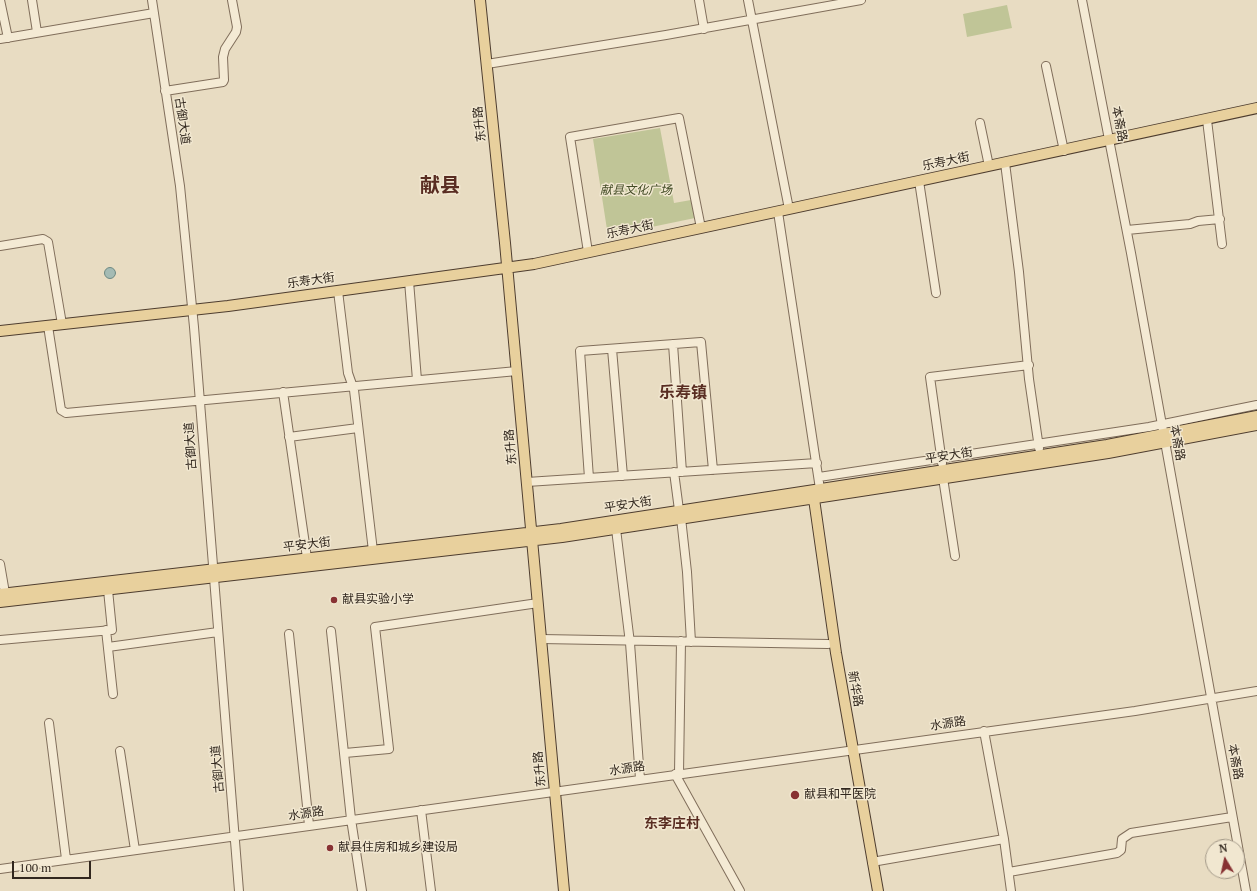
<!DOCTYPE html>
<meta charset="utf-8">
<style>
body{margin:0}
#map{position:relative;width:1257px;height:891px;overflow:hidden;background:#e8dcc2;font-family:"PT Serif",serif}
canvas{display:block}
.north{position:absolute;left:1205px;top:839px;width:40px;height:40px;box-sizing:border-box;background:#f1e7d0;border:1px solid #a49a89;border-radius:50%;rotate:351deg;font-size:11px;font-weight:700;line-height:16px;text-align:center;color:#31271e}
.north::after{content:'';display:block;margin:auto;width:14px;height:18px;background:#883233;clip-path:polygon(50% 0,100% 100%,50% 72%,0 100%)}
.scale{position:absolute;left:12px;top:861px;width:79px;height:18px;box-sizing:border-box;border:2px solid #31271e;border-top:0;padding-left:5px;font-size:12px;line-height:14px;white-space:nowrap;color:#31271e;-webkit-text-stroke:3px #f1e7d0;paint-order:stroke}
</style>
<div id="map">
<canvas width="1257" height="891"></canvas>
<div class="north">N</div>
<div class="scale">100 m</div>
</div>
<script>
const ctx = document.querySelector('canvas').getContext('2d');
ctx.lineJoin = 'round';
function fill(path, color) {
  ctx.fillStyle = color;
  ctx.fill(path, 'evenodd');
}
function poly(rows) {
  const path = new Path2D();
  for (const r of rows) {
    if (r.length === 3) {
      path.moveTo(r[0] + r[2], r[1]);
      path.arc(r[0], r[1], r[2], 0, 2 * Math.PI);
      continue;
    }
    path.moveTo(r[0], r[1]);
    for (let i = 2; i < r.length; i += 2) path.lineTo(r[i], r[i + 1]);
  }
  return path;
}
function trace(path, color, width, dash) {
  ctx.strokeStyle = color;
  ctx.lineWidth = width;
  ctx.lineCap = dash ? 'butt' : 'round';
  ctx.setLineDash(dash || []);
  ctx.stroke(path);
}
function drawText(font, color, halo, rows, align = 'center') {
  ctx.font = font + ' "PT Serif","Noto Sans SC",serif';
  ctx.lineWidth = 3;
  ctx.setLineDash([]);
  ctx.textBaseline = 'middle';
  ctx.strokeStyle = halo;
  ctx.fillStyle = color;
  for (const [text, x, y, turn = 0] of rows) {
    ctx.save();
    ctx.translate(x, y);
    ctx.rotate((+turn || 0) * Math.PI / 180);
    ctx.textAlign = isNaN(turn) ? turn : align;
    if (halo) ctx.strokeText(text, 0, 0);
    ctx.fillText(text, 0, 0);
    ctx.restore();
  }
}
fill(poly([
 [1007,5,1012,28,967,37,963,14],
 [660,128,674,203,691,200,695,218,608,236,593,139]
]), '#c0c597');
const water = poly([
 [110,273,5.5]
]);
fill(water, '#a4bbb4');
trace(water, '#6c8881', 1);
const minor = poly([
 [0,0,8,38],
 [32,0,37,32],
 [152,0,180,186,194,327,239,891],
 [699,0,704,29],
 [748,0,789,209],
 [1082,0,1131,253,1246,891],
 [0,39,154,13],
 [487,64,666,35,861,0],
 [1046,66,1064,151],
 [165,91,223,82,224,80,223,57,225,49,236,32,237,27,232,0],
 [1207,120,1222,244],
 [980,123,989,166],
 [1005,163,1019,272,1029,379,1039,448],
 [919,181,936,293],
 [778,212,820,489],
 [1127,230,1190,224,1198,221,1220,219],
 [0,246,43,239,48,242,62,324],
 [588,252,570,137,679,118,701,228],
 [409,281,417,380],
 [338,291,348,373,354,390,373,551],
 [48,326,61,410,66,413,517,371],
 [673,344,682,472],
 [612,349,623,476],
 [283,392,307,558],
 [289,437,358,428],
 [942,463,930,377,1029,365],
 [674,472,679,510],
 [819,477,1149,427,1257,405],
 [589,478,580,351,701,342,713,470],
 [943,478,955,556],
 [527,482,817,463],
 [681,518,687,572,691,642],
 [616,529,630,643,640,779],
 [0,564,5,593],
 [106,630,113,694],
 [331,631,351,819,362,891],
 [289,634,309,825],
 [541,639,828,644],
 [0,640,112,630,108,590],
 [108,647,218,632],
 [49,723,66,859],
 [984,731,1004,839,1011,891],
 [120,751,135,850],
 [345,753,389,749,375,627,538,603],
 [679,773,681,641],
 [675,774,740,891],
 [421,810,431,891],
 [872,862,1004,839],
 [0,869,1135,711,1257,691],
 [1009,872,1117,853,1121,850,1122,839,1131,833,1232,817]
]);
const major = poly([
 [480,0,505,243,564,891],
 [0,331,228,306,534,264,1257,108],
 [813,492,836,653,878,891],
 [0,594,561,529,1107,445,1257,416],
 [0,602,562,537,1108,453,1257,425]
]);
trace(minor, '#806e5b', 10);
trace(major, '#4e3d2f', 12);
trace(minor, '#f4ead4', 8);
trace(major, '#e8d09d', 10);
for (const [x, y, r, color] of [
 [334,600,4,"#883233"],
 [795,795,5,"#883233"],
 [330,848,4,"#883233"]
]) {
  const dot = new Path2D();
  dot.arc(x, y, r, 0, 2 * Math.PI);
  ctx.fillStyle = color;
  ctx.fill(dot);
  trace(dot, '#f1e7d0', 1.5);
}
drawText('12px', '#31271e', '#f1e7d0', [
 ["古御大道",182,121,82],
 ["东升路",480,124,-96],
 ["本斋路",1119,124,79],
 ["乐寿大街",946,162,-12],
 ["乐寿大街",630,230,-12],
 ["乐寿大街",311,281,-8],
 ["本斋路",1177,443,80],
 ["古御大道",191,446,-94],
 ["东升路",511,447,-95],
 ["平安大街",949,456,-9],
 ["平安大街",628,505,-9],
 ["平安大街",307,545,-7],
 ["新华路",855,689,80],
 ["水源路",948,724,-8],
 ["本斋路",1235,762,80],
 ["古御大道",218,769,-95],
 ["东升路",540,769,-95],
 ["水源路",627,769,-8],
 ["水源路",306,814,-8]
]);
drawText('italic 12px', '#434c26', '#f1e7d0', [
 ["献县文化广场",636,191]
]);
drawText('12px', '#31271e', '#f1e7d0', [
 ["献县实验小学",342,600],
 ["献县和平医院",804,795],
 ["献县住房和城乡建设局",338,848]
], 'left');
drawText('bold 14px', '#592d22', '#f1e7d0', [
 ["东李庄村",672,824]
]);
drawText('bold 16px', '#592d22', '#f1e7d0', [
 ["乐寿镇",683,393]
]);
drawText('bold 20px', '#592d22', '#f1e7d0', [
 ["献县",440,186]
]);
</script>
